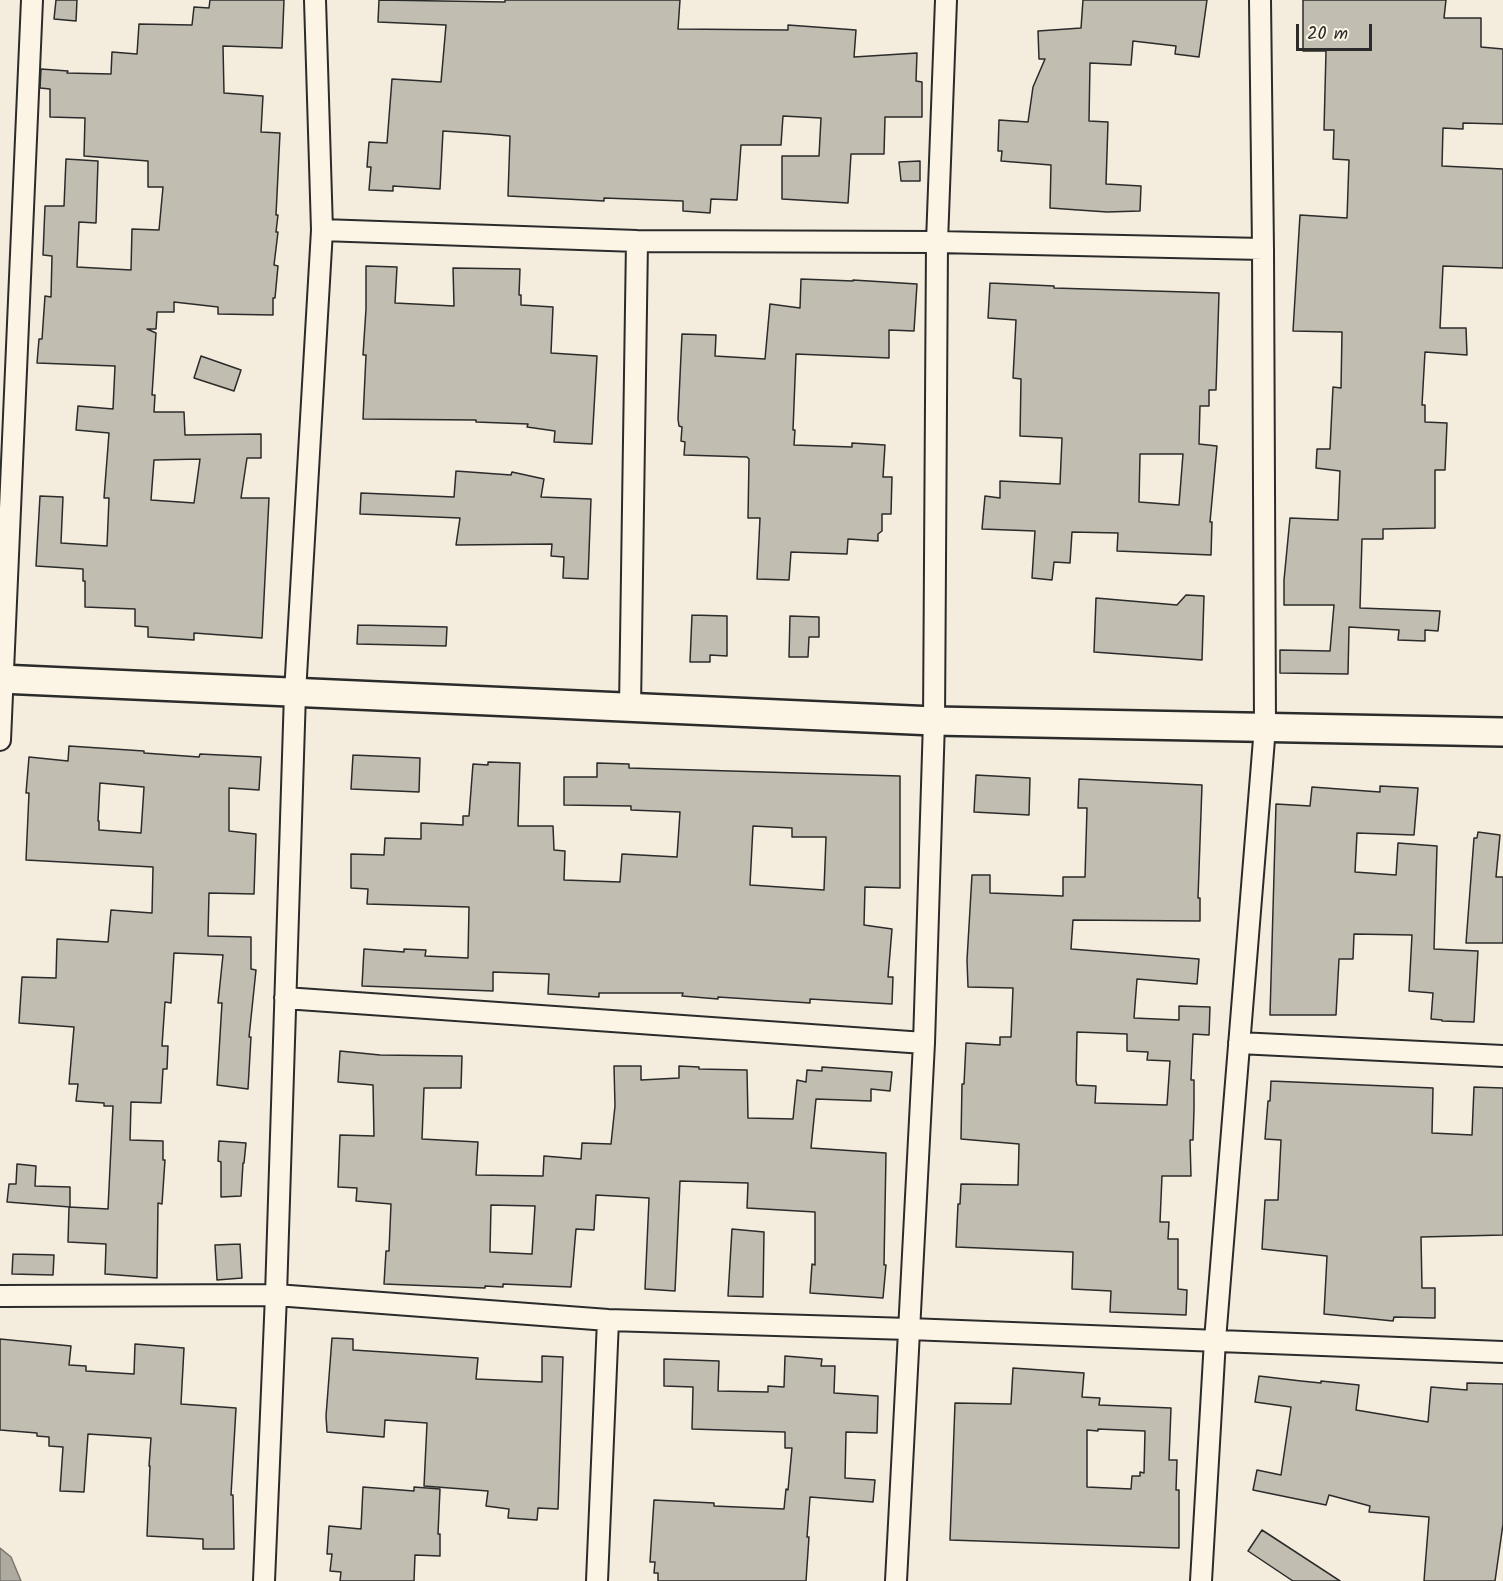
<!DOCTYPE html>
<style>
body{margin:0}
#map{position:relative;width:1503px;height:1581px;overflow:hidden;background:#f4edde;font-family:Kalam,sans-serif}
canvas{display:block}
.scale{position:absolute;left:1296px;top:24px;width:76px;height:27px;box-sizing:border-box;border:3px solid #2b2b2b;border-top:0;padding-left:8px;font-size:18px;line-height:21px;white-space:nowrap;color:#2b2b2b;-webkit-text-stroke:4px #fcf5e5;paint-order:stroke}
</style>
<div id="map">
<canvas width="1503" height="1581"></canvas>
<div class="scale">20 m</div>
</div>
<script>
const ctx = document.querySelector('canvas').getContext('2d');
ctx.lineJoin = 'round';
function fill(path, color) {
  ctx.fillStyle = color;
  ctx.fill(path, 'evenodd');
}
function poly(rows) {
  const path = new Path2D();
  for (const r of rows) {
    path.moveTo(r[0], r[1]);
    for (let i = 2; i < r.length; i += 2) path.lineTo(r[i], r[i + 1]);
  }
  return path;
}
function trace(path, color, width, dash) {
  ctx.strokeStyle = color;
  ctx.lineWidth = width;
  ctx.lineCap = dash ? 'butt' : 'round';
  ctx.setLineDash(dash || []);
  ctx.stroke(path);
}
const water = poly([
 [0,1548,11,1557,21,1581,0,1581,0,1548]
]);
fill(water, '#afaaa0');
trace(water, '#7a7771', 1.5);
const building = poly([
 [56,0,77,0,76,21,54,19,56,0],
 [210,0,284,0,282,48,223,46,224,93,263,96,261,132,280,133,276,215,278,215,276,232,278,232,274,265,278,266,275,298,273,298,273,315,218,314,218,307,174,302,174,312,157,312,156,329,147,329,156,333,152,395,155,395,154,412,184,412,185,435,261,434,261,458,247,458,241,498,269,498,262,638,194,633,194,640,148,637,148,627,135,626,135,609,85,607,85,581,83,581,83,569,36,566,40,496,63,497,61,543,107,546,109,498,104,498,109,433,76,430,78,406,113,409,115,366,37,363,39,339,42,339,45,296,51,297,52,256,43,255,45,206,64,206,66,159,98,161,96,223,79,222,77,267,131,270,132,229,159,230,163,187,148,187,148,161,84,156,85,118,50,117,50,89,40,88,41,69,68,71,67,73,111,74,112,52,137,54,139,24,192,25,194,7,209,8,210,0],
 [200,459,194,503,151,500,154,460,200,459],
 [379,0,505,2,505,0,680,0,678,29,788,30,788,25,856,30,854,57,917,53,916,81,922,82,922,117,885,117,884,154,851,154,848,203,782,199,782,156,819,156,821,118,783,116,781,145,741,145,737,200,711,199,710,213,683,211,683,201,604,198,604,201,508,196,510,136,487,134,443,131,440,189,393,186,393,191,369,190,371,167,367,167,369,142,387,143,392,79,441,82,446,25,378,22,379,0],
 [1083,0,1207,0,1199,57,1175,54,1176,46,1133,41,1131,65,1090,63,1089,121,1108,122,1106,184,1141,186,1140,211,1107,212,1050,208,1051,165,1001,161,1002,151,998,151,999,120,1028,122,1033,87,1045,59,1039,59,1038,31,1081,28,1083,0],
 [1303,0,1446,0,1444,18,1481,18,1481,47,1503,49,1503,124,1463,123,1463,129,1443,128,1442,166,1503,169,1503,268,1443,266,1440,328,1466,328,1467,355,1425,352,1422,405,1425,405,1425,422,1447,423,1445,470,1435,470,1435,528,1383,529,1383,539,1362,539,1360,608,1440,611,1438,631,1425,630,1425,641,1398,640,1399,630,1349,627,1348,674,1280,673,1280,650,1330,651,1334,605,1284,605,1284,580,1290,518,1338,520,1340,471,1316,468,1317,449,1330,449,1333,387,1341,388,1342,332,1293,331,1300,215,1347,218,1349,160,1333,159,1334,130,1324,130,1326,51,1303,51,1303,0],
 [920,161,920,181,901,181,899,162,920,161],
 [366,266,397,267,395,303,454,306,453,268,520,269,519,295,521,295,521,305,553,307,551,353,597,356,592,444,554,442,555,431,527,427,528,424,476,422,476,420,363,419,366,355,363,355,366,309,366,266],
 [801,279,853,281,853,280,917,284,914,331,889,330,889,358,796,354,793,430,795,430,794,445,852,447,852,443,885,445,883,477,892,477,891,514,882,514,882,531,878,534,878,541,848,539,847,554,791,552,789,580,757,579,760,518,748,518,749,459,747,457,684,455,685,442,681,441,682,427,679,426,678,419,682,334,716,335,715,356,765,359,770,304,800,308,801,279],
 [990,283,1054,286,1054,288,1219,293,1216,390,1209,390,1209,406,1200,406,1199,444,1217,446,1210,522,1212,522,1211,555,1117,551,1118,533,1072,532,1070,563,1054,562,1052,580,1032,578,1035,531,982,529,985,496,1000,498,1000,481,1060,484,1062,438,1020,436,1021,379,1013,378,1016,320,988,318,990,283],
 [1140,454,1183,454,1179,505,1139,502,1140,454],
 [201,356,241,370,234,391,194,378,201,356],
 [456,471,511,475,512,472,544,479,541,497,591,499,588,579,563,578,564,557,551,556,552,544,456,545,460,518,360,514,361,493,454,497,456,471],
 [1186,595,1204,596,1202,660,1094,652,1096,598,1177,605,1186,595],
 [692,615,727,616,727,656,710,655,710,662,690,662,692,615],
 [790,616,819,617,819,637,809,637,808,657,789,657,790,616],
 [358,625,447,627,446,646,357,644,358,625],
 [69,746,144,751,144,753,199,757,200,754,261,757,259,790,229,788,229,831,256,834,254,894,209,893,208,936,251,937,251,969,256,970,249,1037,251,1037,248,1089,217,1085,222,1003,218,1003,223,955,174,953,171,1003,165,1002,162,1046,168,1046,167,1069,163,1069,161,1103,131,1102,130,1140,163,1141,163,1160,165,1160,162,1204,158,1203,157,1278,105,1274,106,1244,68,1242,69,1207,108,1209,113,1106,104,1106,104,1103,76,1101,78,1084,69,1084,74,1027,19,1023,22,977,56,978,57,939,108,942,111,910,152,913,153,867,26,860,29,793,26,793,29,757,68,761,69,746],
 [100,783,144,787,141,833,99,830,99,821,98,821,100,783],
 [353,755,420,758,419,792,351,789,353,755],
 [488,762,520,763,518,826,553,826,554,850,565,851,564,880,620,882,622,854,677,857,680,812,631,810,631,806,564,805,564,777,597,777,597,763,629,764,629,768,900,776,900,888,865,887,864,925,892,929,888,977,893,977,892,1004,810,999,810,1003,718,997,718,999,682,996,683,993,599,993,599,997,548,994,549,974,493,972,493,991,362,986,364,949,404,952,404,949,426,950,425,956,468,958,469,907,367,904,368,889,351,888,351,854,384,855,385,838,421,839,421,823,463,825,463,816,469,816,473,764,488,765,488,762],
 [753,826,792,828,792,837,826,837,824,890,750,885,753,826],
 [976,775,1030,778,1029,815,974,812,976,775],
 [1079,779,1202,785,1198,898,1200,898,1200,921,1073,920,1071,949,1199,959,1197,984,1137,979,1134,1018,1179,1020,1179,1006,1210,1007,1209,1035,1193,1034,1191,1080,1194,1080,1194,1109,1193,1140,1190,1140,1191,1176,1162,1176,1160,1222,1169,1222,1168,1239,1178,1239,1178,1289,1187,1290,1186,1315,1110,1312,1111,1291,1072,1289,1073,1252,956,1247,958,1204,960,1204,961,1184,1018,1185,1019,1144,961,1139,962,1084,964,1084,966,1043,1000,1045,1000,1037,1011,1037,1013,988,968,987,967,960,972,875,990,875,990,893,1063,896,1063,877,1085,877,1087,808,1078,808,1079,779],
 [1077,1032,1127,1034,1127,1051,1148,1052,1147,1060,1170,1061,1167,1105,1095,1103,1096,1086,1077,1085,1076,1081,1077,1032],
 [1380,786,1418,788,1414,835,1357,833,1355,872,1396,875,1398,843,1437,846,1434,949,1478,951,1474,1022,1442,1021,1442,1020,1431,1019,1433,993,1409,991,1412,935,1354,934,1353,959,1339,959,1336,1015,1270,1015,1276,804,1310,806,1312,787,1380,792,1380,786],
 [1478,832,1500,835,1496,877,1503,877,1503,943,1466,943,1474,838,1477,838,1478,832],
 [340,1051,380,1055,462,1056,461,1088,424,1088,422,1139,478,1142,476,1175,543,1176,544,1156,581,1159,582,1143,611,1144,615,1106,614,1066,641,1066,641,1080,679,1078,679,1066,699,1067,699,1069,747,1070,748,1118,793,1119,797,1080,806,1082,807,1070,822,1071,822,1067,892,1072,890,1091,871,1089,871,1101,816,1099,811,1148,886,1153,884,1265,886,1265,883,1298,810,1293,812,1264,815,1265,815,1212,747,1208,748,1183,680,1181,675,1291,645,1289,649,1198,596,1195,594,1230,576,1229,571,1287,503,1284,503,1287,485,1286,485,1288,384,1284,386,1251,389,1251,391,1204,356,1201,357,1188,338,1187,340,1135,374,1136,373,1085,338,1082,340,1051],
 [491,1205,535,1206,532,1254,490,1252,491,1205],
 [1271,1081,1433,1088,1432,1133,1472,1135,1474,1087,1503,1088,1503,1235,1421,1237,1422,1288,1435,1288,1435,1318,1394,1317,1393,1321,1324,1314,1327,1256,1262,1249,1265,1200,1278,1200,1281,1140,1265,1139,1268,1101,1270,1101,1271,1081],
 [219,1141,246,1143,244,1163,243,1163,241,1196,221,1197,221,1162,218,1161,219,1141],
 [17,1164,36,1166,35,1186,70,1187,70,1207,7,1202,9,1184,16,1184,17,1164],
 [732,1229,764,1232,763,1297,728,1296,732,1229],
 [240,1244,242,1278,217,1280,215,1245,240,1244],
 [13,1254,54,1255,53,1275,12,1274,13,1254],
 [332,1338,353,1339,353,1350,478,1358,476,1379,542,1382,542,1356,563,1357,558,1509,538,1508,537,1520,508,1518,509,1509,486,1506,488,1491,424,1486,427,1423,385,1420,384,1437,327,1432,326,1416,332,1338],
 [0,1339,71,1346,69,1365,86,1366,86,1371,134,1374,135,1344,184,1348,181,1404,236,1408,231,1495,233,1495,234,1549,203,1549,203,1539,147,1536,150,1466,149,1466,151,1438,88,1434,84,1492,60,1491,63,1447,49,1446,49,1437,37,1436,37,1433,0,1430,0,1339],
 [785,1356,822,1359,821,1366,835,1366,834,1393,878,1396,877,1433,846,1432,845,1478,875,1480,873,1502,810,1497,807,1537,809,1537,806,1581,658,1581,658,1573,654,1573,655,1562,650,1562,654,1500,714,1503,714,1506,784,1509,786,1489,788,1490,792,1448,785,1448,785,1432,692,1429,693,1387,664,1386,664,1359,719,1361,718,1391,768,1392,768,1386,784,1387,785,1356],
 [1013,1368,1084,1373,1082,1397,1100,1398,1099,1405,1171,1408,1169,1460,1177,1460,1176,1490,1179,1490,1179,1548,950,1540,955,1403,1011,1404,1013,1368],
 [1098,1429,1145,1431,1144,1473,1140,1472,1140,1476,1132,1476,1131,1489,1087,1487,1087,1430,1098,1431,1098,1429],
 [1259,1376,1301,1381,1321,1383,1321,1381,1359,1385,1356,1410,1428,1422,1431,1387,1467,1390,1467,1383,1503,1384,1503,1524,1495,1581,1424,1581,1429,1517,1369,1512,1370,1506,1329,1495,1326,1505,1253,1490,1257,1470,1281,1475,1291,1407,1255,1402,1259,1376],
 [363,1487,414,1491,414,1487,440,1489,438,1534,440,1534,440,1556,415,1555,414,1581,340,1581,341,1572,330,1571,332,1554,327,1554,329,1526,361,1529,363,1487],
 [1262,1530,1340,1581,1293,1581,1248,1551,1262,1530]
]);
fill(building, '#c2bdb1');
trace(building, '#2b2b2b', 1.5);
const street = poly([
 [322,230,637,241,937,242,1263,249],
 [630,707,637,241],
 [0,740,32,0],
 [285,998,924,1043],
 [1239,1043,1503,1056],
 [0,1296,276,1295,608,1320,909,1329,1503,1352],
 [264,1581,276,1295,295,693,322,230,315,0],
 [597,1581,608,1320],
 [896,1581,924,1043,934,721,937,242,946,0],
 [1201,1581,1215,1340,1265,727,1263,249,1260,0]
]);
const secondary = poly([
 [0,679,934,721,1503,732]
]);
trace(street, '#2b2b2b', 24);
trace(secondary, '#2b2b2b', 32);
trace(street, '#fcf5e5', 20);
trace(secondary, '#fcf5e5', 27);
</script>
